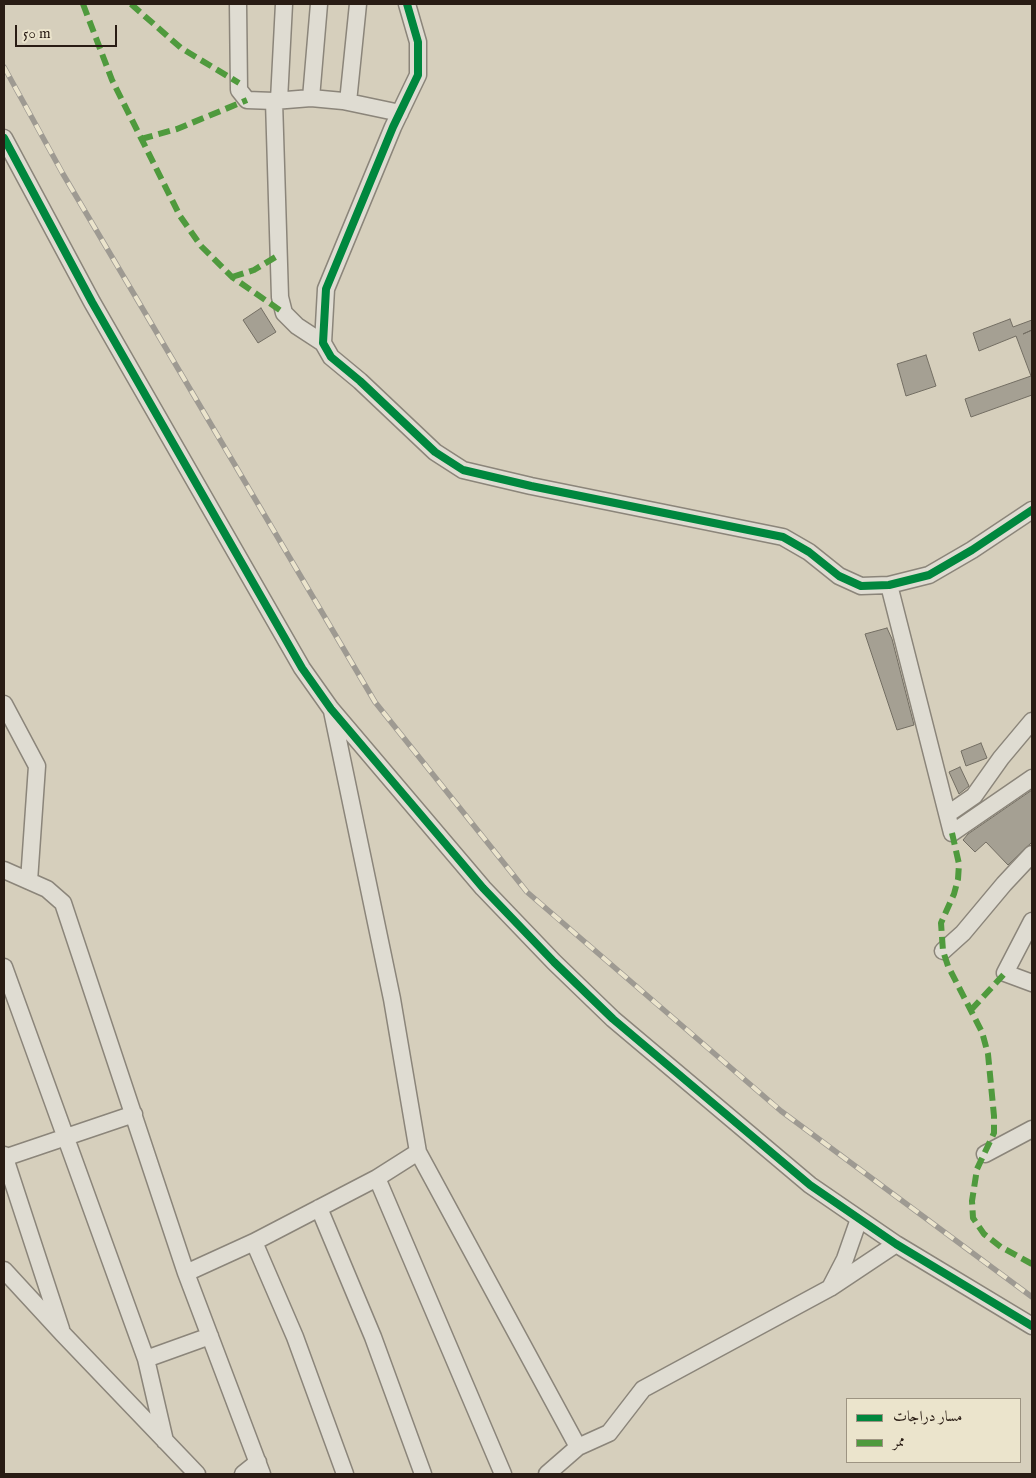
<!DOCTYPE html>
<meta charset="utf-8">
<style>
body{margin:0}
#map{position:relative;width:1036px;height:1478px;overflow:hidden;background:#d6cfbc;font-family:"IM FELL English",Amiri,serif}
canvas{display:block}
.frame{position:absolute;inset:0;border:5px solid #291c14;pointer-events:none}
.legend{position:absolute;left:846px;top:1398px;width:175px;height:65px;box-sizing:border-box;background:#ebe4cc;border:1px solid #9d9482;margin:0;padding:6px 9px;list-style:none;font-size:15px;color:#291c14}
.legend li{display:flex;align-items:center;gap:10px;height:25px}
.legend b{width:25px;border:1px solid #9d9482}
.scale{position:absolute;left:15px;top:25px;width:102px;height:22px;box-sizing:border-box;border:2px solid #291c14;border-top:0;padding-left:6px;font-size:15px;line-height:18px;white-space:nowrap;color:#291c14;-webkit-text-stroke:4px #ebe4cc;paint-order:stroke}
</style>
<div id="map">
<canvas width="1036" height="1478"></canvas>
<div class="frame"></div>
<ul class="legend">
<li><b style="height:6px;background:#00873e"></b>مسار دراجات</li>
<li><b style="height:6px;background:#4f9a3d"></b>ممر</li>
</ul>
<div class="scale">50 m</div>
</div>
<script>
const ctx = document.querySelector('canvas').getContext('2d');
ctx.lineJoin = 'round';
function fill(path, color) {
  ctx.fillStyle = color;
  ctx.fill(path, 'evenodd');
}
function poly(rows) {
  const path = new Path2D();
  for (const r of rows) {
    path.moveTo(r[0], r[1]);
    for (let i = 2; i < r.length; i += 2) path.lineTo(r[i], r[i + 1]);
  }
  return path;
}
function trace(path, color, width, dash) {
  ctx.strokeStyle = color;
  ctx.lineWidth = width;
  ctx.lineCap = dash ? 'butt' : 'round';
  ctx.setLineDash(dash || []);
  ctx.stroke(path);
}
const building = poly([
 [261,308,276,332,258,343,243,320,261,308],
 [1010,319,1013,327,1032,320,1032,330,1023,334,1032,330,1032,395,971,417,965,399,1031,376,1016,336,979,351,973,333,1010,319],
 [926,355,936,386,906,396,897,364,926,355],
 [887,628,892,639,914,725,897,730,865,634,887,628],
 [981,743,987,758,966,766,961,751,981,743],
 [960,767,969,786,959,794,949,772,960,767],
 [1032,790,1032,842,1008,865,986,842,975,852,963,840,968,834,1032,790]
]);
fill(building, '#a5a093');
trace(building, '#736e63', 1);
const minor = poly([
 [238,4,239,90,247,100,274,101],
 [407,4,418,42,418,75,393,127,326,289,323,343,331,357,360,381,435,452,463,470,531,486,783,537,809,552,839,576,861,586,889,585,929,575,972,550,1032,510],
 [311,98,319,4],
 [279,100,284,4],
 [348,102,358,4],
 [4,138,92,302,302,668,331,709,483,888,554,962,613,1019,810,1185,896,1244,1032,1326],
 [323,343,297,326,284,313,280,297,274,101,311,98,343,101,400,113],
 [889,585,952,833,1032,778],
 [4,704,37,766,29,881],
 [332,711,392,999,418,1152,578,1447],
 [948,814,974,796,1001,758,1032,721],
 [4,870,47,889,63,903,186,1273,262,1474],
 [1032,921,1005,973,1032,983],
 [943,951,963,933,1004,884,1032,854],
 [4,967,146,1359,165,1441],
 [985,1154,1032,1129],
 [4,1155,61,1329],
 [4,1158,134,1114],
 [377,1178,418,1152],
 [319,1208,373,1337,423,1474],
 [4,1270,63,1334,197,1474],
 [186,1273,254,1242],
 [831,1286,845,1259,859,1219],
 [146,1359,210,1336],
 [243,1474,258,1462],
 [345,1474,295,1337,254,1242,377,1178,503,1474],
 [547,1474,578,1447,609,1433,643,1389,830,1288,896,1244]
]);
trace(minor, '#8b857a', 19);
trace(minor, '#dfdcd2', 16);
const rail = poly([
 [4,67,63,174,375,702,527,892,781,1111,1032,1297]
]);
trace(rail, '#9e9a92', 5.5);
trace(rail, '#ebe4cc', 4, [11]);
trace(poly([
 [83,4,112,80,180,216,201,246,232,277,284,313],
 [131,4,181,48,239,83],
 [141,139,177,129,247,100],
 [232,277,254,270,279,255],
 [952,833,959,864,958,879,954,894,941,923,943,951,948,966,982,1032,988,1054,994,1116,994,1133,977,1169,972,1201,973,1218,984,1234,1001,1247,1032,1264],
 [971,1010,1005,973]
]), '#4f9a3d', 6, [12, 6]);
trace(poly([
 [407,4,418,42,418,75,393,127,326,289,323,343,331,357,360,381,435,452,463,470,531,486,783,537,809,552,839,576,861,586,889,585,929,575,972,550,1032,510],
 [4,138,92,302,302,668,331,709,483,888,554,962,613,1019,810,1185,896,1244,1032,1326]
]), '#00873e', 8);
</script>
